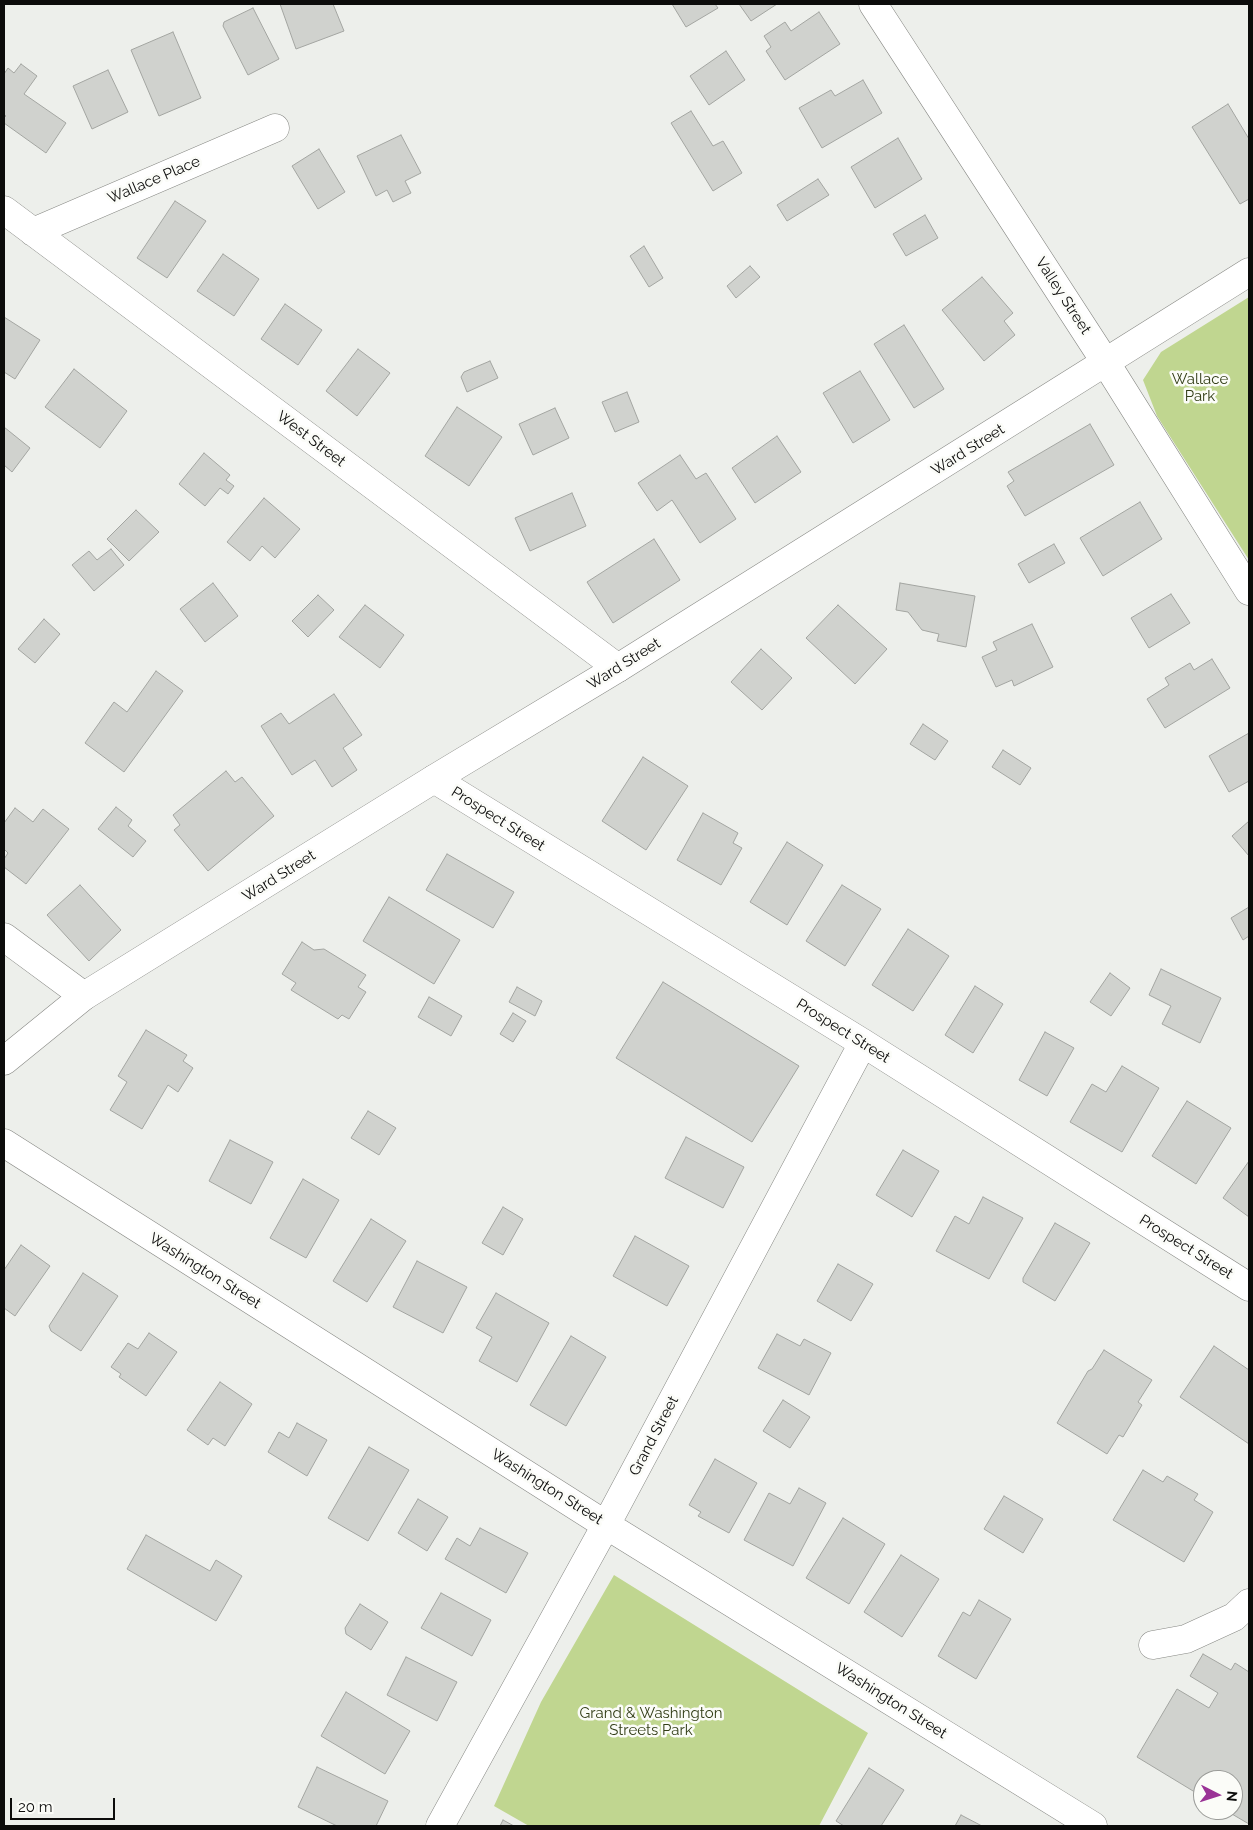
<!DOCTYPE html>
<style>
body{margin:0}
#map{position:relative;width:1253px;height:1830px;overflow:hidden;background:#edefeb;font-family:Raleway,sans-serif}
canvas{display:block}
.frame{position:absolute;inset:0;border:5px solid #0c0c0b;pointer-events:none}
.north{position:absolute;left:1193px;top:1770px;width:50px;height:50px;box-sizing:border-box;background:#fbfcf8;border:1px solid #9b9c99;border-radius:50%;rotate:95deg;font-size:14px;font-weight:700;line-height:20px;text-align:center;color:#0c0c0b}
.north::after{content:'';display:block;margin:auto;width:18px;height:22px;background:#9a3396;clip-path:polygon(50% 0,100% 100%,50% 72%,0 100%)}
.scale{position:absolute;left:10px;top:1798px;width:105px;height:22px;box-sizing:border-box;border:2px solid #0c0c0b;border-top:0;padding-left:6px;font-size:15px;line-height:18px;white-space:nowrap;color:#0c0c0b;-webkit-text-stroke:4px #fbfcf8;paint-order:stroke}
</style>
<div id="map">
<canvas width="1253" height="1830"></canvas>
<div class="frame"></div>
<div class="north">N</div>
<div class="scale">20 m</div>
</div>
<script>
const ctx = document.querySelector('canvas').getContext('2d');
ctx.lineJoin = 'round';
function fill(path, color) {
  ctx.fillStyle = color;
  ctx.fill(path, 'evenodd');
}
function poly(rows) {
  const path = new Path2D();
  for (const r of rows) {
    path.moveTo(r[0], r[1]);
    for (let i = 2; i < r.length; i += 2) path.lineTo(r[i], r[i + 1]);
  }
  return path;
}
function trace(path, color, width, dash) {
  ctx.strokeStyle = color;
  ctx.lineWidth = width;
  ctx.lineCap = dash ? 'butt' : 'round';
  ctx.setLineDash(dash || []);
  ctx.stroke(path);
}
function drawText(font, color, halo, rows, align = 'center') {
  ctx.font = font + ' Raleway,sans-serif';
  ctx.lineWidth = 5;
  ctx.setLineDash([]);
  ctx.textBaseline = 'middle';
  ctx.strokeStyle = halo;
  ctx.fillStyle = color;
  for (const [text, x, y, turn = 0] of rows) {
    ctx.save();
    ctx.translate(x, y);
    ctx.rotate((+turn || 0) * Math.PI / 180);
    ctx.textAlign = isNaN(turn) ? turn : align;
    if (halo) ctx.strokeText(text, 0, 0);
    ctx.fillText(text, 0, 0);
    ctx.restore();
  }
}
fill(poly([
 [1249,297,1249,560,1157,416,1143,380,1161,352],
 [614,1575,868,1733,819,1826,529,1826,494,1806,541,1702]
]), '#c0d690');
const building = poly([
 [280,4,333,4,344,31,296,49,280,4],
 [672,4,715,4,718,8,686,27,672,4],
 [739,4,777,4,751,21,739,4],
 [253,8,279,59,248,75,223,26,224,22,253,8],
 [819,12,840,44,785,80,766,51,771,47,764,36,785,22,791,31,819,12],
 [173,32,201,98,159,116,131,50,173,32],
 [726,51,745,80,709,105,690,76,726,51],
 [21,64,37,76,24,94,66,123,46,153,4,123,4,118,6,116,4,114,4,74,8,68,14,73,21,64],
 [108,70,128,112,92,129,73,86,108,70],
 [863,80,882,113,822,148,799,108,831,90,835,96,863,80],
 [1228,104,1249,139,1249,199,1240,204,1192,127,1228,104],
 [691,111,713,146,723,141,742,173,713,191,671,123,691,111],
 [401,135,421,173,405,181,411,193,393,202,387,190,376,196,357,156,401,135],
 [898,138,922,179,875,208,851,167,898,138],
 [319,149,345,192,318,209,292,166,319,149],
 [818,179,829,195,787,221,777,205,818,179],
 [175,201,206,221,167,278,137,258,175,201],
 [925,215,938,238,906,256,893,234,925,215],
 [644,246,663,278,649,287,630,256,644,246],
 [223,254,259,279,234,316,197,291,223,254],
 [750,266,760,277,736,298,727,286,750,266],
 [982,277,1013,313,1004,321,1015,335,984,361,942,310,982,277],
 [285,304,322,330,298,365,261,339,285,304],
 [4,317,40,340,15,379,4,372,4,317],
 [904,325,944,389,914,408,874,344,904,325],
 [358,349,390,373,357,416,326,391,358,349],
 [490,361,498,378,467,392,461,377,464,372,490,361],
 [74,369,127,411,100,448,45,407,74,369],
 [860,371,890,420,853,443,823,393,860,371],
 [627,392,639,422,615,432,602,402,627,392],
 [457,407,502,437,469,486,425,456,457,407],
 [555,408,569,438,533,455,519,424,555,408],
 [1090,424,1114,465,1025,516,1007,486,1014,481,1008,472,1090,424],
 [4,427,30,448,12,472,4,465,4,427],
 [777,436,801,472,755,503,732,468,777,436],
 [204,453,230,475,226,480,234,486,228,494,220,488,205,506,179,484,204,453],
 [680,455,696,479,706,473,736,519,700,543,672,500,657,511,638,483,680,455],
 [572,493,586,526,530,551,515,518,572,493],
 [264,498,300,529,275,558,262,546,250,561,227,542,264,498],
 [1140,502,1162,539,1103,576,1080,538,1140,502],
 [136,510,159,532,129,561,107,539,136,510],
 [654,539,680,580,613,623,587,582,654,539],
 [1054,544,1065,563,1029,583,1018,564,1054,544],
 [111,549,124,565,94,591,72,565,89,551,97,560,111,549],
 [213,583,238,616,205,642,180,609,213,583],
 [900,583,975,596,966,647,937,641,939,634,922,630,908,612,896,610,900,583],
 [1171,594,1190,623,1149,648,1131,618,1171,594],
 [318,595,334,610,308,637,292,621,318,595],
 [365,605,404,635,380,668,339,637,365,605],
 [838,605,887,649,855,684,806,638,838,605],
 [44,619,60,634,35,663,18,649,44,619],
 [1032,624,1053,667,1014,686,1012,680,996,687,982,657,997,650,993,642,1032,624],
 [761,649,792,678,762,710,731,682,761,649],
 [1212,659,1230,688,1165,728,1147,699,1169,685,1165,678,1190,663,1194,670,1212,659],
 [156,671,183,691,124,772,85,743,114,702,127,712,156,671],
 [334,694,362,735,343,748,357,770,332,787,315,760,292,775,261,726,281,713,289,724,334,694],
 [923,724,948,741,935,760,910,744,923,724],
 [1249,733,1249,781,1229,792,1209,756,1249,733],
 [1003,750,1031,768,1020,785,992,767,1003,750],
 [643,757,688,786,646,850,602,821,643,757],
 [226,771,235,782,242,777,274,816,208,871,174,830,180,825,173,815,226,771],
 [116,807,132,820,128,826,146,841,133,857,98,829,116,807],
 [15,808,33,822,43,809,69,829,26,884,4,867,4,859,8,853,4,849,4,823,15,808],
 [703,813,738,833,733,843,742,848,721,885,677,860,703,813],
 [1249,821,1249,856,1232,836,1249,821],
 [787,842,823,865,787,925,750,902,787,842],
 [447,854,514,892,493,928,426,890,447,854],
 [80,885,121,930,89,961,47,915,80,885],
 [842,885,881,909,845,966,806,941,842,885],
 [389,897,460,940,434,984,363,941,389,897],
 [1249,907,1249,936,1243,940,1231,918,1249,907],
 [908,929,949,956,913,1011,872,985,908,929],
 [302,942,314,950,324,949,366,975,358,987,366,992,349,1019,342,1015,338,1019,291,990,296,983,282,974,302,942],
 [1161,969,1221,998,1200,1043,1162,1024,1171,1006,1149,995,1161,969],
 [1110,973,1130,988,1111,1016,1090,1002,1110,973],
 [663,982,799,1066,752,1142,616,1058,663,982],
 [975,986,1003,1004,973,1053,945,1035,975,986],
 [517,987,542,1001,535,1016,509,1002,517,987],
 [429,997,462,1016,451,1036,418,1017,429,997],
 [513,1013,526,1021,513,1042,500,1034,513,1013],
 [146,1030,187,1055,183,1061,193,1068,178,1092,168,1085,142,1129,110,1110,127,1082,118,1076,146,1030],
 [1045,1032,1074,1048,1047,1096,1019,1080,1045,1032],
 [1122,1066,1159,1088,1122,1152,1070,1122,1092,1084,1106,1092,1122,1066],
 [1187,1101,1231,1128,1196,1184,1152,1156,1187,1101],
 [368,1111,396,1128,379,1155,351,1138,368,1111],
 [686,1137,744,1167,723,1208,665,1178,686,1137],
 [230,1140,273,1162,251,1204,209,1181,230,1140],
 [903,1150,939,1171,912,1217,876,1195,903,1150],
 [1249,1161,1249,1217,1223,1198,1249,1161],
 [303,1179,339,1200,306,1258,270,1238,303,1179],
 [983,1197,1023,1218,989,1279,936,1251,955,1216,969,1224,983,1197],
 [503,1207,523,1219,503,1255,482,1243,503,1207],
 [371,1219,406,1241,367,1302,333,1281,371,1219],
 [1055,1223,1090,1243,1055,1301,1023,1282,1023,1278,1055,1223],
 [635,1236,689,1266,667,1306,613,1276,635,1236],
 [21,1245,50,1266,15,1316,4,1308,4,1270,21,1245],
 [417,1261,467,1287,443,1333,393,1307,417,1261],
 [838,1264,873,1284,851,1321,817,1301,838,1264],
 [83,1273,118,1296,81,1351,51,1331,49,1326,83,1273],
 [496,1293,549,1323,517,1382,479,1361,492,1337,476,1328,496,1293],
 [149,1333,177,1352,146,1396,119,1377,121,1374,111,1367,128,1343,138,1349,149,1333],
 [777,1334,800,1346,804,1339,831,1353,809,1395,758,1368,777,1334],
 [571,1336,606,1357,566,1426,530,1405,571,1336],
 [1214,1346,1249,1370,1249,1444,1180,1397,1214,1346],
 [1104,1350,1152,1380,1138,1402,1142,1405,1123,1437,1119,1435,1107,1454,1057,1423,1088,1371,1092,1369,1104,1350],
 [220,1382,252,1404,225,1446,213,1438,208,1445,187,1430,220,1382],
 [783,1400,810,1417,790,1448,763,1431,783,1400],
 [297,1423,327,1440,307,1476,268,1452,279,1432,289,1438,297,1423],
 [369,1447,409,1470,368,1541,328,1518,369,1447],
 [715,1459,757,1483,729,1533,698,1516,701,1512,689,1505,715,1459],
 [1143,1470,1163,1482,1167,1476,1198,1494,1194,1500,1213,1512,1184,1562,1113,1520,1143,1470],
 [799,1488,826,1503,793,1566,744,1540,769,1493,790,1504,799,1488],
 [1004,1496,1043,1519,1023,1553,984,1529,1004,1496],
 [418,1499,448,1517,427,1551,398,1533,418,1499],
 [843,1518,885,1544,849,1604,806,1578,843,1518],
 [480,1528,528,1553,506,1593,445,1559,457,1538,470,1546,480,1528],
 [146,1535,210,1571,216,1560,242,1576,216,1621,127,1569,146,1535],
 [901,1555,939,1579,902,1637,864,1612,901,1555],
 [441,1593,491,1620,472,1656,421,1628,441,1593],
 [979,1600,1011,1619,976,1679,938,1656,963,1612,970,1616,979,1600],
 [360,1604,388,1622,371,1650,346,1634,345,1628,360,1604],
 [1203,1654,1231,1670,1235,1663,1249,1672,1249,1824,1225,1810,1233,1810,1233,1780,1203,1780,1203,1797,1137,1757,1177,1689,1209,1708,1218,1693,1190,1676,1203,1654],
 [406,1657,457,1682,437,1721,387,1695,406,1657],
 [346,1692,410,1731,385,1774,321,1736,346,1692],
 [317,1767,388,1801,376,1826,337,1826,298,1807,317,1767],
 [869,1768,904,1790,881,1826,844,1826,836,1821,869,1768],
 [961,1815,982,1826,955,1826,961,1815],
 [503,1820,514,1826,500,1826,503,1820]
]);
fill(building, '#d0d2ce');
trace(building, '#a3a5a1', 1);
const street = poly([
 [873,4,1106,363,1249,591],
 [4,210,618,668],
 [33,232,275,128],
 [434,779,863,1043,1249,1287],
 [4,937,84,996],
 [4,1143,606,1525,1093,1826],
 [1153,1645,1186,1639,1234,1617,1249,1603],
 [440,1826,606,1525,863,1043]
]);
const secondary = poly([
 [4,1061,84,996,434,779,618,668,1249,272]
]);
trace(street, '#878884', 29);
trace(secondary, '#878884', 29);
trace(street, '#fff', 28);
trace(secondary, '#fff', 28);
drawText('15px', '#0c0c0b', '#fbfcf8', [
 ["Wallace Place",154,180,-23],
 ["Valley Street",1063,296,57],
 ["West Street",311,439,37],
 ["Ward Street",968,450,-32],
 ["Ward Street",624,664,-32],
 ["Prospect Street",498,819,32],
 ["Ward Street",279,876,-32],
 ["Prospect Street",843,1031,32],
 ["Prospect Street",1186,1247,32],
 ["Washington Street",205,1271,32],
 ["Grand Street",654,1436,-62],
 ["Washington Street",547,1487,32],
 ["Washington Street",891,1701,32]
]);
drawText('15px', '#323d16', '#fbfcf8', [
 ["Wallace",1200,379],
 ["Park",1200,396],
 ["Grand & Washington",651,1713],
 ["Streets Park",651,1730]
]);
</script>
